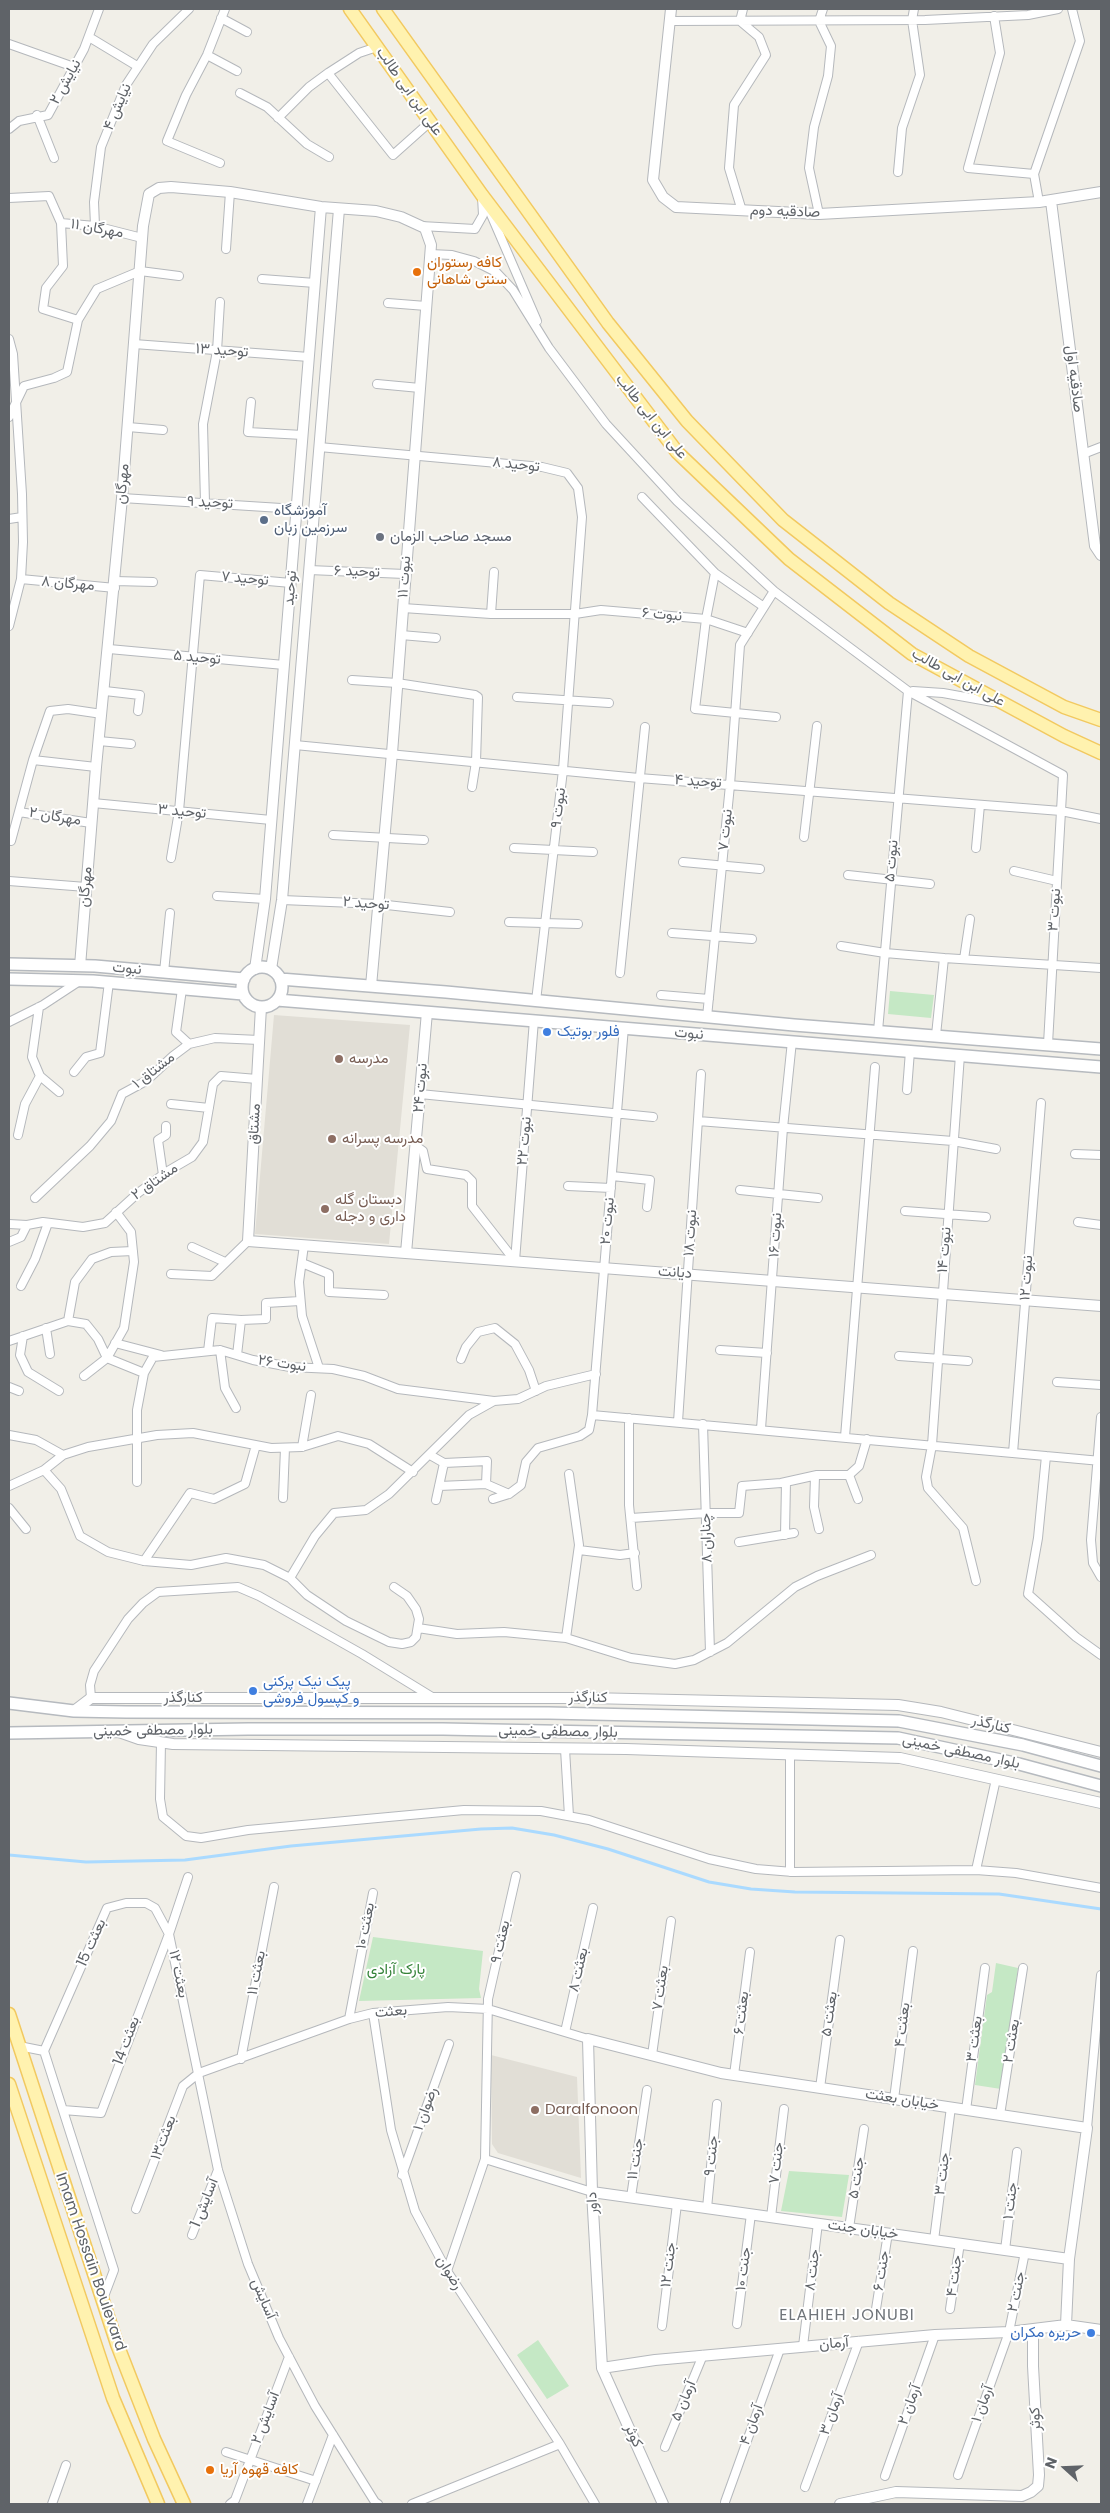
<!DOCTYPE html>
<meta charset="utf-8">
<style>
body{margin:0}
#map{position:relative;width:1110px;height:2513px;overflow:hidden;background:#f1efe8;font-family:Poppins,sans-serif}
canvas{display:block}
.frame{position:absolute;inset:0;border:10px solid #5f6368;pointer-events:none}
.north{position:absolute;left:1040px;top:2443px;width:50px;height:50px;-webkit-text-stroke:4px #fff;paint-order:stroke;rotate:290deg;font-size:14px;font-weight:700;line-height:20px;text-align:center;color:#5f6368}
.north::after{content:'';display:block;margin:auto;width:18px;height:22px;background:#5f6368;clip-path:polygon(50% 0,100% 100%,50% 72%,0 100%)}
</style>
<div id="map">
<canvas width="1110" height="2513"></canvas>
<div class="frame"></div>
<div class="north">N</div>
</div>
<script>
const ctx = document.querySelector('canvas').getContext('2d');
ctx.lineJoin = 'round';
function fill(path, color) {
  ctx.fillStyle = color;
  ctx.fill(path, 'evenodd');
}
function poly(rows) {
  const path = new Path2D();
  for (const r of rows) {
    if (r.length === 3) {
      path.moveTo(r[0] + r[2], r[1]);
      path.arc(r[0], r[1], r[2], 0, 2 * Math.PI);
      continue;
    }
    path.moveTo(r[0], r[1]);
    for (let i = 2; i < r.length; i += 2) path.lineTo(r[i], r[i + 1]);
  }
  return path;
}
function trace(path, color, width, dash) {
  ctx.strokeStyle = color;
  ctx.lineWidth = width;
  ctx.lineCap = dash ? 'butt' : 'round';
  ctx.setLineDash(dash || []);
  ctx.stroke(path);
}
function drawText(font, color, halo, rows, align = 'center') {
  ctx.font = font + ' Poppins,Vazirmatn,sans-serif';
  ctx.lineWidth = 4;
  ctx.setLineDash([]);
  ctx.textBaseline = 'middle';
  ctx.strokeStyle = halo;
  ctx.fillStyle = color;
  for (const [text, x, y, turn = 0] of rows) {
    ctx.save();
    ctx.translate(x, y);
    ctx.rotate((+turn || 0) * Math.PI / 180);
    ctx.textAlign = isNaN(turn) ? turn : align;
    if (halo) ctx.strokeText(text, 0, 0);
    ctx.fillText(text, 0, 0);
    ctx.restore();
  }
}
fill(poly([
 [274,1015,410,1025,389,1244,255,1234],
 [491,2055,577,2077,581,2178,498,2153,492,2144]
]), '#e1ded6');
fill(poly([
 [890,991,934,995,931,1018,888,1014],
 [373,1937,483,1951,479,1989,481,1998,359,2001],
 [996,1963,1018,1968,1001,2089,975,2085,987,1995,992,1992],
 [789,2171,849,2175,842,2217,781,2211],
 [538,2340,569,2386,547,2399,517,2355]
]), '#c5e8c5');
trace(poly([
 [9,1855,86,1862,185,1860,291,1846,481,1829,512,1828,554,1835,608,1849,709,1882,751,1889,795,1892,999,1894,1101,1909]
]), '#aadaff', 3);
const minor = poly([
 [994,16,1000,53,968,168,1034,174],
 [221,18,247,32],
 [670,21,925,20,1028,15,1058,9],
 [89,37,137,66],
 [9,44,74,67],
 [207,55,237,71],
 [328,73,393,155,430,122],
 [240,93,267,107,307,144,329,157],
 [37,115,54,158],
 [278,118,309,87,328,73,359,53,377,47],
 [9,129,19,121,48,115,84,49,99,9],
 [220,163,167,141,186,95,207,55,225,9],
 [898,172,902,128,920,75,912,20,914,9],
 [9,198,49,196,61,223,95,226,142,238],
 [1039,202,1034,174,1080,41,1072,9],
 [489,210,537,321],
 [742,211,729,168,734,105,766,55,759,37,740,21,743,9],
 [819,214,809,168,814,127,828,76,831,46,819,21,823,9],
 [61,223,63,266,46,288,43,309,78,320],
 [95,226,94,202,101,147,126,85,153,44,189,9],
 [421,226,475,229,483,215,482,197],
 [226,249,230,192],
 [430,254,452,255,474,261,496,272,513,290,549,348,606,424,677,501,774,591,908,691,1063,775,1048,1044],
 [262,279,315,283],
 [388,303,426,306],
 [9,339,13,354,22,494,23,542,21,579,9,626],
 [134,344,309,357],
 [377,384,420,388],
 [251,402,248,432,303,435],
 [9,417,24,386,54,378,67,372,78,320,97,289,140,271,179,276],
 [128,427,163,430],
 [319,447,542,467,567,473,578,488,582,517,563,770,536,1001],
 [1083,454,1101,447],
 [642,497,715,573],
 [122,498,297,509],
 [205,503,203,424,217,351,220,302],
 [9,519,22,517],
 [309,570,405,574],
 [21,579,115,588],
 [115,581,153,582],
 [764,607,715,573,706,619,695,709,776,717],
 [403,608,491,614,575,614,601,610,706,619,748,633],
 [491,614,494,572],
 [401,635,436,638],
 [109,649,284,665],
 [352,680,397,683,475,695,478,697,476,762,472,787],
 [105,691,140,695,138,711],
 [913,691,943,693,993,702],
 [517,697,609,703],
 [99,741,131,744],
 [295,745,639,778,1061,811,1101,819],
 [33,760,50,711,68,709,102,714],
 [93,803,271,820],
 [19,812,91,823],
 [333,835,424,840],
 [804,837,817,726],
 [11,841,33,760,96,767],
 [514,848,593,852],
 [976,848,980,805],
 [171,858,179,811,200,575,291,583],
 [683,862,760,869],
 [1014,871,1057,881],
 [848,875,930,884],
 [9,881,86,887],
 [217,896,265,899],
 [282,900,378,904,450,912],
 [509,922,578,924],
 [672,933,752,939],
 [841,946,885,953,944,958,1101,968],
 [964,959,970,919],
 [164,972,170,913],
 [620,973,645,727],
 [182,989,176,1032,189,1044],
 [661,995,709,999],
 [39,1007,32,1057,40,1076,59,1092],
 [707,1017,730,785,740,645,774,591],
 [9,1022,43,1005,78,982],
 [878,1031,908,691],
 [936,1035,944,958],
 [960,1055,932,1445,926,1477,928,1488,963,1528,976,1581],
 [74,1072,86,1057,100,1053,109,982],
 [907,1090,910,1051],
 [420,1094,653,1117],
 [171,1104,209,1108],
 [698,1121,953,1141,996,1149],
 [18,1135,25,1104,40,1076],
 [416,1146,423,1151,427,1169,466,1175,472,1181,472,1206,515,1261],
 [1075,1154,1101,1155],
 [163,1175,158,1140,166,1135,166,1126],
 [612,1176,650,1180,647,1207],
 [568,1186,611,1188],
 [740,1190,818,1198],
 [35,1198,90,1146,111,1121,122,1094,146,1081,173,1056,189,1044,215,1038,259,1040],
 [905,1211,986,1217],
 [1078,1222,1101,1225],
 [9,1224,27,1225],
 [9,1242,21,1237,27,1225,43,1222,83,1227,105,1223,138,1193,168,1171,192,1157,203,1142,213,1084,221,1076,257,1079],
 [304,1245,299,1282,302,1316,319,1368],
 [192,1247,225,1262],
 [515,1261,534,1020],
 [302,1263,329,1274,329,1292,384,1295],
 [171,1274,212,1276,248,1241],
 [21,1286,35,1259,48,1223],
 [68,1321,75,1282,92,1259,111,1252,133,1251],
 [46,1328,50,1354],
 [23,1336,20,1355,28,1372,59,1391],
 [9,1341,68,1321,86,1324,98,1339,107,1358,144,1373],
 [115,1343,161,1355],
 [220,1350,225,1388,236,1408],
 [720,1350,767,1353],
 [208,1351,212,1318,241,1320],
 [237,1355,241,1320,266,1319,266,1303,300,1301],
 [899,1356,968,1361],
 [461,1359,466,1347,478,1332,495,1328,515,1344,529,1370,536,1391],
 [84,1376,107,1358,124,1328,134,1262,131,1232,116,1212],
 [1057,1382,1101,1385],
 [9,1387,19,1391],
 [592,1415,1101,1461],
 [1101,1417,1091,1540,1093,1563,1101,1577],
 [629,1418,629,1505,637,1586],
 [678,1422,701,1074],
 [703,1424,710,1652],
 [761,1429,783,1128,792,1041],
 [9,1435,36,1440,63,1455],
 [845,1437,875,1067],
 [302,1447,311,1395],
 [1013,1453,1041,1103],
 [430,1455,444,1463,436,1500],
 [1046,1456,1038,1538,1028,1594,1076,1637,1101,1655],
 [444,1463,487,1461,486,1484],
 [44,1470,61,1489,80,1536,108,1552,144,1561,191,1565,226,1558,264,1565,290,1578,307,1595,346,1621,389,1642,402,1644,411,1642,416,1637,419,1619,416,1609,407,1596,394,1587],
 [849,1475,858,1499],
 [815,1476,814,1507,819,1529],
 [137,1482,137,1410,144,1373,153,1357,220,1350,253,1360,290,1367,333,1369,364,1376,398,1389,494,1401],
 [9,1486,44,1470,63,1455,88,1447,157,1435,193,1433,271,1448,302,1447,338,1436,369,1444,413,1472],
 [439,1486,486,1484,509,1494],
 [283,1498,285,1448],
 [493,1499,509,1494,521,1485,526,1462,538,1448,580,1436,589,1430,592,1415,624,1027],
 [9,1508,26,1529],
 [631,1518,706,1513,739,1513,742,1486,781,1483,817,1475,849,1475,859,1466,867,1439],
 [785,1535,786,1482],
 [739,1542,794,1533],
 [579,1550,620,1555,635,1553],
 [144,1561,190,1493,214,1499,245,1484,256,1445],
 [290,1578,315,1536,334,1513,366,1510,389,1494,469,1415,494,1401,518,1399,546,1386,596,1374],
 [418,1628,457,1634,504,1632,566,1638,631,1658,675,1664,694,1660,727,1643,795,1587,817,1576,871,1555],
 [566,1638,579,1545,569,1474],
 [91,1698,90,1685,94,1671,128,1619,143,1603,158,1592,238,1587,259,1596,362,1654,432,1697],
 [161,1742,160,1799,163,1817,186,1836,201,1838,248,1830,464,1810,541,1811,589,1820,709,1859,756,1869,793,1872,976,1870,1016,1873,1101,1888],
 [565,1749,569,1816],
 [976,1870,996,1779],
 [790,1872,790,1754],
 [188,1877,169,1934,218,2170,248,2264,279,2338,315,2406,375,2502,378,2504],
 [373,2013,391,2130,415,2211,447,2271,560,2444,595,2504],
 [349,2019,373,1893],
 [565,2032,593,1908],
 [19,2046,44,2051,114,2270,103,2299],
 [44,2051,107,1908,126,1903,146,1903,155,1908,169,1934,101,2113,63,2110],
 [652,2055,671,1921],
 [241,2059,274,1887],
 [734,2075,750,1952],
 [820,2088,840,1940],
 [894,2099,913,1951],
 [966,2110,985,1968],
 [1000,2115,1023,1968],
 [1087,2128,1101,1975],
 [485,2159,592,2192],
 [402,2175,449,2044],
 [631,2197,647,2090],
 [707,2208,717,2104],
 [136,2209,183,2086,199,2073,349,2019,373,2013,448,2007,488,2009,588,2039],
 [771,2217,784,2109],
 [849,2228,864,2129],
 [192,2235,218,2170],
 [934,2240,951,2107],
 [1005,2250,1017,2152],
 [447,2271,485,2159,488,1999,516,1876],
 [876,2309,888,2233],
 [950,2309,960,2243],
 [737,2324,751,2214],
 [662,2326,677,2204],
 [803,2346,818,2223],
 [665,2447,703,2355],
 [226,2452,316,2481],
 [958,2475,1009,2332,1025,2252],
 [885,2476,935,2335],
 [805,2487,859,2341],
 [725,2502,780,2349],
 [52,2504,66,2465],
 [230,2504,235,2500,289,2357],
 [307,2504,333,2435],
 [412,2504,560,2444]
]);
const tertiary = poly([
 [671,9,653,180,663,197,676,207,819,214,1039,202,1101,192],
 [1051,201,1095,546,1101,555],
 [80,966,96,767,122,498,143,226,149,194,159,188,171,187,230,192,321,207,376,211,401,217,425,228,431,245,392,753,371,986],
 [255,969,265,899,321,207],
 [271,969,282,900,339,209],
 [261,1007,248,1241,1101,1306],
 [406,1253,427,1012],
 [74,1711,91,1698,588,1698,898,1705,941,1712,1101,1752],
 [119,1732,139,1739,173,1744,626,1749,900,1758,1101,1803],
 [592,2192,1069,2259,1066,2325],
 [602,2368,655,2360,935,2335,1009,2332,1066,2325,1101,2330],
 [663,2504,602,2368,592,2192,588,2039,721,2073,1087,2128,1069,2259],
 [840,2504,896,2492,1022,2496,1031,2492,1038,2486,1039,2475,1033,2366,1033,2330]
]);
const secondary = poly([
 [9,964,95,966,244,979],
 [262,987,20],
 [9,979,93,981,243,994],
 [280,979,446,992,794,1025,1101,1049],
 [277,1000,1101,1067],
 [9,1703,74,1711,126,1712,549,1713,899,1721,1023,1745,1101,1766],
 [9,1733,248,1729,443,1729,898,1738,1019,1764,1101,1786]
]);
const primary = poly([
 [350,9,482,195,677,452,789,559,912,654,1064,736,1101,753],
 [383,9,608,323,687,421,783,520,889,603,969,656,1064,707,1101,720],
 [9,2014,117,2344,154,2439,184,2504],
 [9,2084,113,2398,158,2504]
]);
trace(minor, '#b5b8bc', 10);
trace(tertiary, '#b5b8bc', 12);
trace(secondary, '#b6babf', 14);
trace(primary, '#f2c960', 15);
trace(minor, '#fff', 8);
trace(tertiary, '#fff', 10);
trace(secondary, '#fff', 11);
trace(primary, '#fff2af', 12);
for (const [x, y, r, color] of [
 [417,272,5,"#e8710a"],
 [264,520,5,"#5c6f8a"],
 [380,537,5,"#6b7280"],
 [547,1032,5,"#3f7fe0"],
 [339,1059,5,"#8d6e63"],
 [332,1139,5,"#8d6e63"],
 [325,1209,5,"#8d6e63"],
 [253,1691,5,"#3f7fe0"],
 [535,2110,5,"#8d6e63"],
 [1091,2333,5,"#3f7fe0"],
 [210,2470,5,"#e8710a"]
]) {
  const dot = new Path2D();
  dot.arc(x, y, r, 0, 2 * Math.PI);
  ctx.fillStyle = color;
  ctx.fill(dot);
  trace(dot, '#fff', 2);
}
drawText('15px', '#5f6368', '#fff', [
 ["نیایش ۲",66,82,-61],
 ["علی ابن ابی طالب",409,92,55],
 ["نیایش ۴",118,107,-67],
 ["صادقیه دوم",785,212,2],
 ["مهرگان ۱۱",97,229,10],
 ["توحید ۱۳",222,351,4],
 ["صادقیه اول",1074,379,83],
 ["علی ابن ابی طالب",651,417,51],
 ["توحید ۸",516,465,6],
 ["مهرگان",123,484,-85],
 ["توحید ۹",210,503,3],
 ["توحید ۶",357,572,2],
 ["نبوت ۱۱",405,577,-86],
 ["توحید ۷",245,579,5],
 ["مهرگان ۸",68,584,5],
 ["توحید",291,588,-85],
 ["نبوت ۶",662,615,5],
 ["توحید ۵",197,658,5],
 ["علی ابن ابی طالب",958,678,29],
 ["توحید ۴",698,782,4],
 ["نبوت ۹",559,808,-83],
 ["توحید ۳",182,812,5],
 ["مهرگان ۲",55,817,9],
 ["نبوت ۷",726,830,-84],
 ["نبوت ۵",892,861,-85],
 ["مهرگان",86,887,-85],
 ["توحید ۲",366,904,4],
 ["نبوت ۳",1055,910,-86],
 ["نبوت",127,969,5],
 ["نبوت",689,1034,5],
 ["مشتاق ۱",154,1071,-38],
 ["نبوت ۲۴",421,1088,-85],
 ["مشتاق",255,1124,-87],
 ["نبوت ۲۲",525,1141,-85],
 ["مشتاق ۲",155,1182,-35],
 ["نبوت ۲۰",608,1221,-85],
 ["نبوت ۱۸",691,1233,-86],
 ["نبوت ۱۶",776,1235,-86],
 ["نبوت ۱۴",945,1250,-85],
 ["دیانت",675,1273,4],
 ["نبوت ۱۲",1027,1278,-86],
 ["نبوت ۲۶",282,1364,8],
 ["چناران ۸",707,1538,-92],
 ["کنارگذر",183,1698],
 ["کنارگذر",588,1698,1],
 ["کنارگذر",991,1725,14],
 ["بلوار مصطفی خمینی",153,1731,-1],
 ["بلوار مصطفی خمینی",558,1732,1],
 ["بلوار مصطفی خمینی",961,1752,12],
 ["بعثت ۱۰",366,1926,-79],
 ["بعثت ۹",501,1942,-77],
 ["بعثت 15",92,1943,-66],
 ["بعثت ۸",579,1970,-77],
 ["بعثت ۱۱",257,1973,-79],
 ["بعثت ۱۲",178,1974,78],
 ["بعثت ۷",661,1988,-82],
 ["بعثت",391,2012,-5],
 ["بعثت ۶",742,2013,-83],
 ["بعثت ۵",830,2014,-82],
 ["بعثت ۴",903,2025,-83],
 ["بعثت ۳",975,2039,-82],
 ["بعثت 14",127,2041,-70],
 ["بعثت ۲",1012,2041,-81],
 ["خیابان بعثت",902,2100,9],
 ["رضوان ۱",426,2109,-70],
 ["بعثت۱۳",164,2138,-69],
 ["جنت ۹",712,2156,-84],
 ["جنت ۱۱",636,2159,-81],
 ["جنت ۷",777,2163,-83],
 ["جنت ۳",943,2174,-83],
 ["جنت ۵",857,2178,-81],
 ["جنت ۱",1011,2201,-83],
 ["آسایش 1",205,2203,-68],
 ["داور",593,2203,-93],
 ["خیابان جنت",863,2230,8],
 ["Imam Hossain Boulevard",90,2262,71],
 ["جنت ۱۲",669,2265,-83],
 ["جنت ۱۰",744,2269,-83],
 ["جنت ۸",813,2270,-83],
 ["جنت ۶",882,2271,-81],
 ["رضوان",449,2273,58],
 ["جنت ۴",955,2276,-82],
 ["جنت ۲",1017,2292,-78],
 ["آسایش",263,2299,67],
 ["آرمان",834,2344,-5],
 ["آرمان ۵",684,2401,-67],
 ["آرمان ۱",983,2404,-70],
 ["آرمان ۲",910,2405,-70],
 ["آرمان ۳",832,2414,-70],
 ["آسایش ۲",266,2418,-69],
 ["کوثر",1036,2419,-93],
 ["آرمان ۴",752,2425,-70],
 ["کوثر",633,2436,66]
]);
drawText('15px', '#c56008', '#fff', [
 ["کافه رستوران",427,263],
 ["سنتی شاهانی",427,280],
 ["کافه قهوه آریا",220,2470]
], 'left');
drawText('15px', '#4e5e75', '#fff', [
 ["آموزشگاه",274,511],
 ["سرزمین زبان",274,528]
], 'left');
drawText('15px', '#5b616d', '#fff', [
 ["مسجد صاحب الزمان",390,537]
], 'left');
drawText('15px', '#366cbe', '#fff', [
 ["فلور بوتیک",557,1032],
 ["پیک نیک پرکنی",263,1682],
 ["و کپسول فروشی",263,1699],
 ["حریره مکران",1081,2333,"right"]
], 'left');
drawText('15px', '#785e54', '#fff', [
 ["مدرسه",349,1059],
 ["مدرسه پسرانه",342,1139],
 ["دبستان گله",335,1200],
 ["داری و دجله",335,1217],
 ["Daralfonoon",545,2110]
], 'left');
drawText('15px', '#348238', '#fff', [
 ["پارک آزادی",396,1970]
]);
ctx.letterSpacing = '1px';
drawText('16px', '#70757a', '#fff', [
 ["ELAHIEH JONUBI",847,2316]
]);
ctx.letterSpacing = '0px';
</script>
